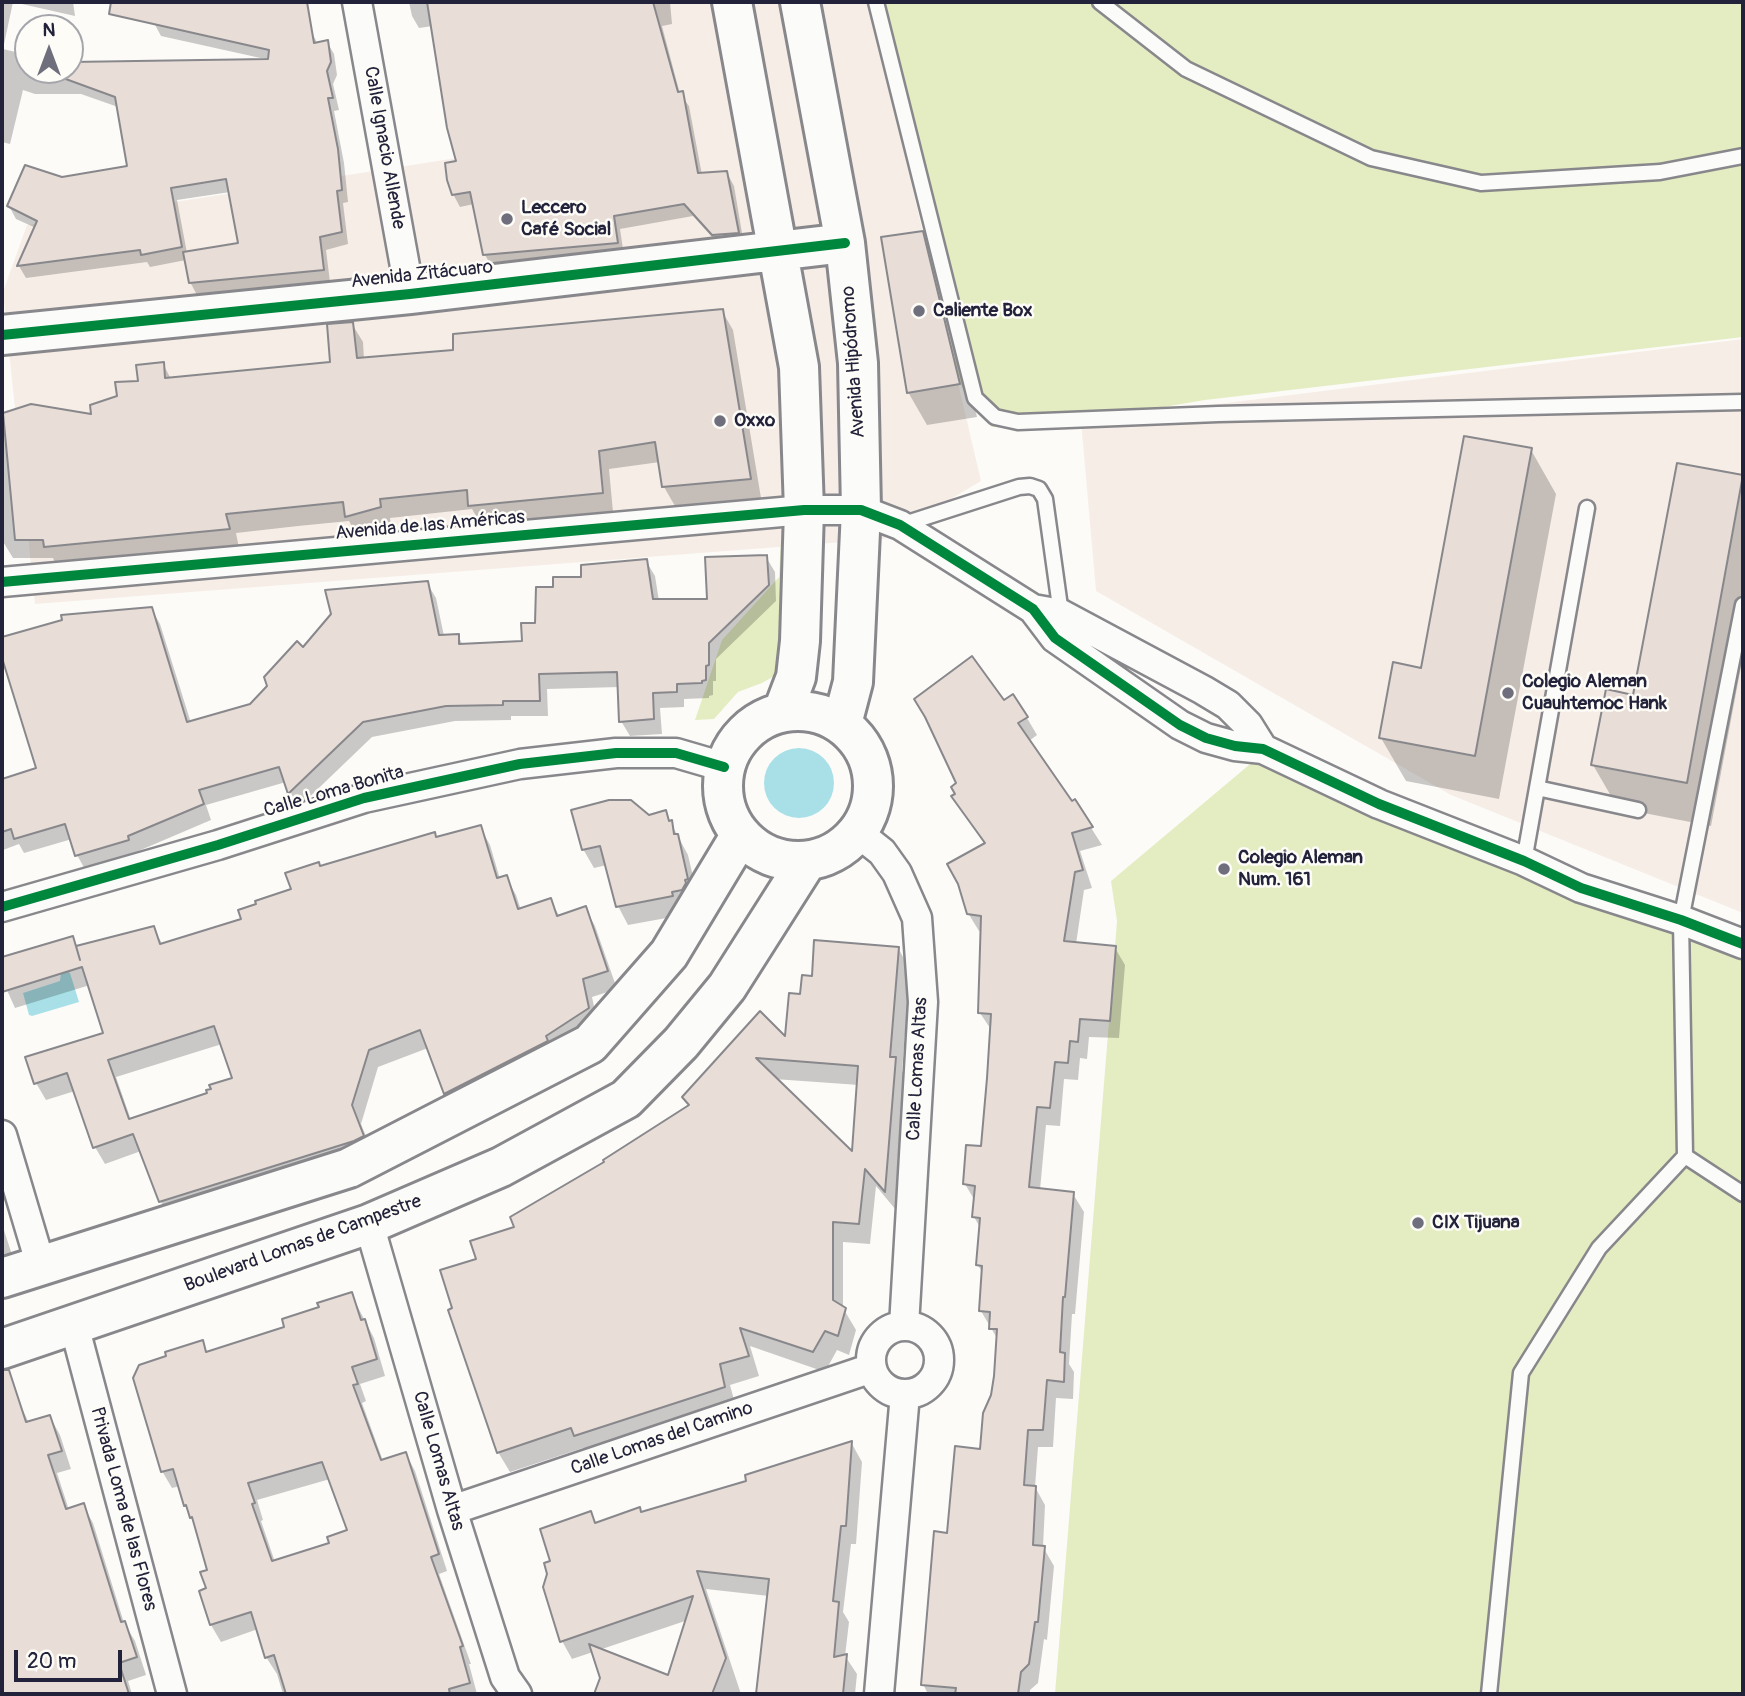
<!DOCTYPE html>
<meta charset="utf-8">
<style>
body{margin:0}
#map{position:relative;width:1745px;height:1696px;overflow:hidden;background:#fcfbf8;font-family:Pangolin,sans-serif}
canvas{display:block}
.frame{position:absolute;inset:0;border:4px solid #22223b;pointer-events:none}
.north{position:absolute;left:14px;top:14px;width:70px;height:70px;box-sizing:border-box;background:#fdfcf7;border:2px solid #a5a5ac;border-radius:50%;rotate:0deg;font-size:19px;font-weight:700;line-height:28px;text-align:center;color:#22223b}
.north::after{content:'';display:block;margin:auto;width:24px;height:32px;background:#6e6e7d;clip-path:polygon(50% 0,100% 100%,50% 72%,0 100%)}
.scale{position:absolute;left:14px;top:1650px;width:108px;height:32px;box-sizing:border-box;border:4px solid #22223b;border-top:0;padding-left:9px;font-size:21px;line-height:24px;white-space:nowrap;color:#22223b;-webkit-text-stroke:5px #fdfcf7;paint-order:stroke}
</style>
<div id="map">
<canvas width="1745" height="1696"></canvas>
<div class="frame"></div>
<div class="north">N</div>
<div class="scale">20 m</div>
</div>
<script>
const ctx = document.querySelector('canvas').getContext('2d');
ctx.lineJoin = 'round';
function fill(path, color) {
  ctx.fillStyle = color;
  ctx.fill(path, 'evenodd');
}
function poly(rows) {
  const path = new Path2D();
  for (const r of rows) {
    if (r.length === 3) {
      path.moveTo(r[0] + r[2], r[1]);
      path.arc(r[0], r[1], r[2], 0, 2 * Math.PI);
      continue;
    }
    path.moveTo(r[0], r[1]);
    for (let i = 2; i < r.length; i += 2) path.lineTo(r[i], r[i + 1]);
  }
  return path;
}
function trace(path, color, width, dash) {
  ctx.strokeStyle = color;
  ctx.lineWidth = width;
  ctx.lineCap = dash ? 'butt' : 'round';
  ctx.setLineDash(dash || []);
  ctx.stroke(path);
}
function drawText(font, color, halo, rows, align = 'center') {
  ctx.font = font + ' Pangolin,sans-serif';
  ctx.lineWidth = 5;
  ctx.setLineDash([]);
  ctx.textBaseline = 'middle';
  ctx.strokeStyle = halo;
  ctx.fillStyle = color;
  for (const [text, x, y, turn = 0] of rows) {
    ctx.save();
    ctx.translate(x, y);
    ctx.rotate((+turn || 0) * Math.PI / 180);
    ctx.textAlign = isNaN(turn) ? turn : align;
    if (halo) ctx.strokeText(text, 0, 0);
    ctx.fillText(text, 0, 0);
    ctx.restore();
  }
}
fill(poly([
 [589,2,869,2,981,481,883,539,35,604,3,292,27,225,611,134],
 [1743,339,1743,913,1451,795,1096,591,1081,421]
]), '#f6ede6');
fill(poly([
 [867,2,1743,2,1743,337,1205,400,1081,421,992,427,960,384,928,231],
 [795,539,785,653,776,675,762,683,738,692,714,719,695,720,722,640,779,577,781,541],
 [1268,749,1743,950,1743,1694,1055,1694,1117,921,1111,881]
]), '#e4edc2');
fill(poly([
 [799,783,35],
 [67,971,70,973,79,1002,32,1016,29,1015,23,993,60,981,61,973]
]), '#a9e0e8');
fill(poly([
 [2,2,13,2,3,49,28,55,28,70,70,70,70,64,265,59,161,36,154,23,150,2,304,2,309,28,318,44,327,42,334,54,337,75,333,84,339,110,334,111,344,163,348,202,343,203,348,244,326,250,330,282,197,295,190,282,186,260,150,267,147,262,26,278,19,266,36,228,16,219,9,206,61,179,129,168,118,107,81,94,35,94,23,90,10,144,2,142],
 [230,192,240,244,187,253,177,200],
 [13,2,73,2,75,16],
 [409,2,670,2,672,24,662,26,680,94,689,106,702,175,727,173,734,186,744,245,721,247,693,216,620,229,624,256,492,267,485,255,474,204,460,207,453,194,459,162,433,26,419,28,412,16],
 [923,233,942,267,977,417,927,425,908,392],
 [722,311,733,330,761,498,675,506,664,487,660,462,609,469,613,512,481,524,472,509,390,518,391,526,357,535,349,521,298,526,236,533,239,548,56,565,53,558,13,558,2,540,2,415,31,406,93,416,163,364,171,379,332,364,352,324,363,342,364,360,454,352],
 [1531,450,1556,494,1499,799,1406,781,1381,738,1422,670],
 [1679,465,1743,477,1743,656,1711,826,1618,808,1593,765,1635,697],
 [766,557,775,572,776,601,716,659,716,681,713,681,713,695,709,696,709,698,684,699,684,707,660,708,662,734,630,736,621,721,620,687,547,689,548,716,511,716,511,720,455,721,372,737,298,808,286,782,206,805,211,820,136,852,137,855,86,871,77,855,72,839,24,853,19,844,3,850,2,847,2,780,38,769,2,652,2,639,64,621,151,608,160,624,191,723,251,705,303,650,427,583,436,598,444,636,458,636,463,645,524,643,537,625,555,589,583,579,646,561,655,576,659,601,708,601],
 [1004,702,1027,718,1037,735,1029,741,1072,803,1074,801,1102,845,1080,851,1092,888,1084,890,1076,944,1115,948,1125,965,1119,1038,1089,1037,1087,1059,1080,1058,1078,1080,1064,1079,1060,1126,1046,1125,1040,1190,1073,1194,1084,1212,1075,1314,1072,1314,1069,1364,1074,1372,1073,1399,1056,1398,1053,1447,1038,1447,1035,1487,1045,1505,1043,1547,1054,1566,1047,1640,1044,1639,1038,1683,1030,1690,1030,1694,928,1694,923,1684,949,1535,981,1451,993,1396,998,1340,981,1311,983,1274,978,1265,981,1229,974,1217,975,1201,965,1184,983,1148,992,1031,980,1013,982,932,979,931,968,913,985,845,953,797,957,794,958,784],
 [665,812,688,855,698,898,683,915,628,925,618,906,607,865,594,868,583,849,648,817],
 [480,827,490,845,500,879,506,877,516,895,521,910,550,900,560,917,585,908,595,926,617,989,592,997,598,1026,456,1111,446,1094,428,1048,378,1067,361,1124,373,1153,171,1219,161,1202,141,1151,105,1164,95,1147,75,1091,46,1100,36,1083,105,1034,90,985,15,1008,2,979,2,958,72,938,77,947,153,928,163,945,243,920,293,890,320,868],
 [222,1044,234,1079,210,1094,131,1120,116,1077],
 [898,948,910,969,902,1071,906,1079,896,1210,876,1186,870,1244,843,1242,843,1308,856,1330,849,1355,837,1350,825,1372,750,1346,759,1376,730,1385,736,1407,587,1456,583,1448,510,1472,498,1452,454,1310,478,1260,517,1228,690,1106,684,1097,787,1040,802,996,813,978],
 [774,1079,859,1085,853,1155],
 [2,1224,14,1261,2,1266],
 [351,1294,374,1338,385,1376,360,1384,366,1401,362,1403,383,1461,406,1454,415,1471,447,1571,439,1574,471,1664,469,1664,477,1694,283,1694,277,1674,266,1657,258,1629,221,1642,211,1625,201,1592,208,1589,209,1571,196,1524,186,1505,180,1486,172,1488,162,1471,146,1420,202,1342,208,1353,287,1328],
 [330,1479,350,1531,331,1544,275,1562,261,1521,263,1520,257,1500],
 [18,1400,29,1423,50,1417,60,1435,71,1469,57,1473,69,1510,83,1505,93,1523,124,1623,135,1641,146,1675,128,1681,132,1694,2,1694,2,1525,20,1519,2,1464,2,1406],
 [852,1444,862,1462,856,1544,851,1544,843,1612,849,1622,845,1656,857,1674,855,1694,758,1694,769,1596,706,1589,741,1694,596,1694,602,1678,593,1652,572,1659,562,1641,552,1562,591,1513,597,1524,642,1514,749,1482],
 [688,1620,669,1678,599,1650]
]), '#0003');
const building = poly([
 [111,2,307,2,314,43,328,40,331,62,327,71,333,98,328,98,338,149,342,190,337,191,342,232,320,237,324,270,189,283,183,252,238,243,226,179,171,188,182,247,141,255,140,250,17,266,37,221,7,206,25,165,62,177,127,166,115,97,41,70,70,70,70,62,268,59,269,50,109,14,111,2],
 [427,2,653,2,678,92,683,91,698,173,727,171,739,233,712,235,684,204,614,216,618,243,483,255,470,192,452,195,447,180,445,163,456,161,447,128,427,2],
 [923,231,960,384,907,393,881,237,923,231],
 [723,309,751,479,662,487,655,442,599,451,603,493,468,506,467,490,380,499,381,507,345,517,343,502,226,514,230,529,44,547,43,540,15,540,3,413,31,404,91,414,90,405,117,396,115,382,138,381,136,365,164,362,165,378,330,362,327,324,353,322,357,358,453,350,453,334,723,309],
 [1464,436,1532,448,1475,756,1379,738,1393,662,1421,668,1464,436],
 [1677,463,1743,475,1687,783,1591,765,1606,689,1633,695,1677,463],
 [767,555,769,585,709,643,709,665,706,666,706,680,702,681,702,683,677,684,677,692,653,693,654,719,619,722,617,672,539,674,540,701,503,701,503,705,446,706,363,722,288,794,279,767,199,790,204,804,128,836,129,840,75,856,65,824,14,839,11,829,2,832,2,779,36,768,2,658,2,637,62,620,61,615,152,607,187,722,250,704,267,686,264,677,297,641,303,647,331,614,325,590,428,581,439,635,459,634,459,644,522,641,521,623,535,623,536,587,553,587,553,577,581,577,581,565,647,559,653,599,707,599,705,557,767,555],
 [972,656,1004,700,1013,694,1028,717,1018,723,1072,801,1075,799,1093,827,1072,833,1083,870,1075,872,1064,941,1116,946,1110,1021,1080,1019,1078,1042,1070,1041,1068,1063,1055,1062,1050,1108,1037,1107,1029,1187,1074,1192,1065,1297,1063,1297,1060,1352,1065,1353,1064,1382,1047,1380,1043,1430,1028,1430,1024,1485,1036,1486,1033,1545,1045,1546,1038,1622,1035,1622,1029,1664,1021,1672,1018,1694,955,1694,956,1688,921,1685,934,1531,947,1533,955,1446,980,1449,983,1413,991,1395,994,1376,997,1329,989,1329,990,1312,979,1311,982,1266,976,1265,980,1218,972,1217,975,1186,963,1184,966,1145,981,1146,987,1078,991,1014,978,1013,981,916,967,914,958,884,947,864,985,843,951,796,955,794,951,787,956,783,925,717,914,699,972,656],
 [609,800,631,800,649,815,666,810,669,821,672,820,674,834,678,834,688,879,685,880,686,883,682,890,672,892,673,896,616,907,600,846,582,850,571,810,609,800],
 [481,825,497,878,507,875,518,909,551,898,557,916,586,906,608,971,583,979,589,1008,546,1036,548,1041,444,1094,420,1030,369,1050,352,1105,364,1136,354,1141,159,1202,133,1134,93,1148,67,1073,34,1084,25,1057,103,1033,82,967,2,992,2,957,73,936,80,960,76,946,154,926,160,944,241,919,238,910,256,904,255,901,291,889,285,873,319,862,320,866,435,832,436,837,481,825],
 [214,1026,232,1078,209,1085,211,1089,206,1090,207,1093,129,1119,108,1060,214,1026],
 [814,940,899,947,890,1057,896,1057,885,1192,865,1169,859,1224,833,1222,833,1300,846,1308,838,1336,825,1331,813,1352,740,1328,749,1356,720,1364,725,1387,574,1436,571,1428,497,1453,448,1310,452,1308,440,1270,476,1259,470,1241,514,1227,510,1217,604,1162,603,1160,689,1105,682,1097,760,1011,785,1036,789,993,800,994,802,975,812,976,814,940],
 [756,1058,858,1066,852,1151,756,1058],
 [352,1292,361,1320,365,1319,377,1359,352,1367,358,1384,353,1385,381,1460,406,1452,439,1554,431,1557,463,1646,460,1647,470,1683,449,1689,450,1694,286,1694,274,1655,265,1658,251,1612,210,1625,199,1591,206,1588,200,1572,207,1570,192,1517,190,1518,186,1505,184,1506,173,1469,161,1472,133,1378,139,1365,166,1356,165,1352,203,1340,206,1352,284,1327,282,1319,319,1307,317,1303,352,1292],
 [322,1462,347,1530,327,1537,329,1543,272,1561,252,1504,255,1503,248,1483,322,1462],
 [2,1370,9,1370,26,1422,50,1415,62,1451,48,1455,66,1509,84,1503,121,1622,125,1621,137,1657,119,1663,129,1694,2,1694,2,1370],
 [852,1441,846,1526,841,1526,833,1601,839,1602,834,1657,847,1654,843,1694,756,1694,769,1579,697,1571,726,1658,712,1694,594,1694,600,1678,589,1644,668,1675,693,1596,560,1642,543,1587,547,1574,544,1563,550,1561,540,1529,591,1511,595,1523,640,1507,641,1512,746,1481,745,1475,852,1441]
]);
fill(building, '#e8ddd7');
trace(building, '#88888c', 2);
const lane = poly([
 [876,2,975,398,995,417,1018,422,1218,414,1743,402],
 [1100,2,1186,69,1371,158,1481,183,1660,172,1743,156],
 [901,525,1019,487,1030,486,1039,489,1045,499,1061,614],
 [1743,605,1681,920,1685,1156,1743,1194],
 [1537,788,1638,810],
 [1524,861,1587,508],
 [1489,1694,1521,1373,1599,1248,1685,1156]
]);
const street = poly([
 [357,2,410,294],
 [2,582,804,510,861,510,900,525,1033,609,1055,638,1180,725,1206,738,1235,746,1263,749,1379,804,1524,861,1581,888,1681,920,1743,944],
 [1033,609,1061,614,1203,690,1228,705,1248,725,1263,749],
 [858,833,882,852,897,873,917,918,923,1002,904,1326],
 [2,907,218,845,364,798,520,764,616,753,676,753,724,767],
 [2,1135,41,1266],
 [369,1224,452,1510,505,1677,517,1694],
 [74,1325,172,1694],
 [905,1360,34],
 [452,1510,872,1368],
 [879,1694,905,1394]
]);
const secondary = poly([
 [732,2,799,367,804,510,800,641,796,677,783,711],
 [800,2,845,243,858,363,861,510,853,682,842,724],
 [2,335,410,294,845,243],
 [798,786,75],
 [2,1278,349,1168,590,1044,669,954,740,836],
 [2,1349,369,1224,501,1167,626,1099,681,1043,727,987,807,861]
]);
trace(lane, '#88888c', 19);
trace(street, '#88888c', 33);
trace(secondary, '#88888c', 44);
trace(lane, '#fbfbf9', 14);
trace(street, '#fbfbf9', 28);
trace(secondary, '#fbfbf9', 38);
trace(poly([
 [2,335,410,294,845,243],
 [2,582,804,510,861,510,900,525,1033,609,1055,638,1180,725,1206,738,1235,746,1263,749,1379,804,1524,861,1581,888,1681,920,1743,944],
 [2,907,218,845,364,798,520,764,616,753,676,753,724,767]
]), '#00873e', 10);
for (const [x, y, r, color] of [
 [507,219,7,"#6e6e7d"],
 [919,311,7,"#6e6e7d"],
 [720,421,7,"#6e6e7d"],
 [1508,693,7,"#6e6e7d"],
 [1224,869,7,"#6e6e7d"],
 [1418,1223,7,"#6e6e7d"]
]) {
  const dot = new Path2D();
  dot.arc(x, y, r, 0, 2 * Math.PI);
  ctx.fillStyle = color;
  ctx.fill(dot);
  trace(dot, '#fdfcf7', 2.5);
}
drawText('19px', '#22223b', '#fdfcf7', [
 ["Calle Ignacio Allende",384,148,80],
 ["Avenida Zitácuaro",422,275,-6],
 ["Avenida Hipódromo",854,362,-94],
 ["Avenida de las Américas",430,526,-5],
 ["Calle Loma Bonita",334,792,-16],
 ["Calle Lomas Altas",918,1069,-87],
 ["Boulevard Lomas de Campestre",303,1244,-20],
 ["Calle Lomas del Camino",662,1439,-19],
 ["Calle Lomas Altas",438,1461,74],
 ["Privada Loma de las Flores",123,1509,75]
]);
drawText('bold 19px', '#22223b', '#fdfcf7', [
 ["Leccero",521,208],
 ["Café Social",521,230],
 ["Caliente Box",933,311],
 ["Oxxo",734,421],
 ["Colegio Aleman",1522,682],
 ["Cuauhtemoc Hank",1522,704],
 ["Colegio Aleman",1238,858],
 ["Num. 161",1238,880],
 ["CIX Tijuana",1432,1223]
], 'left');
</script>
